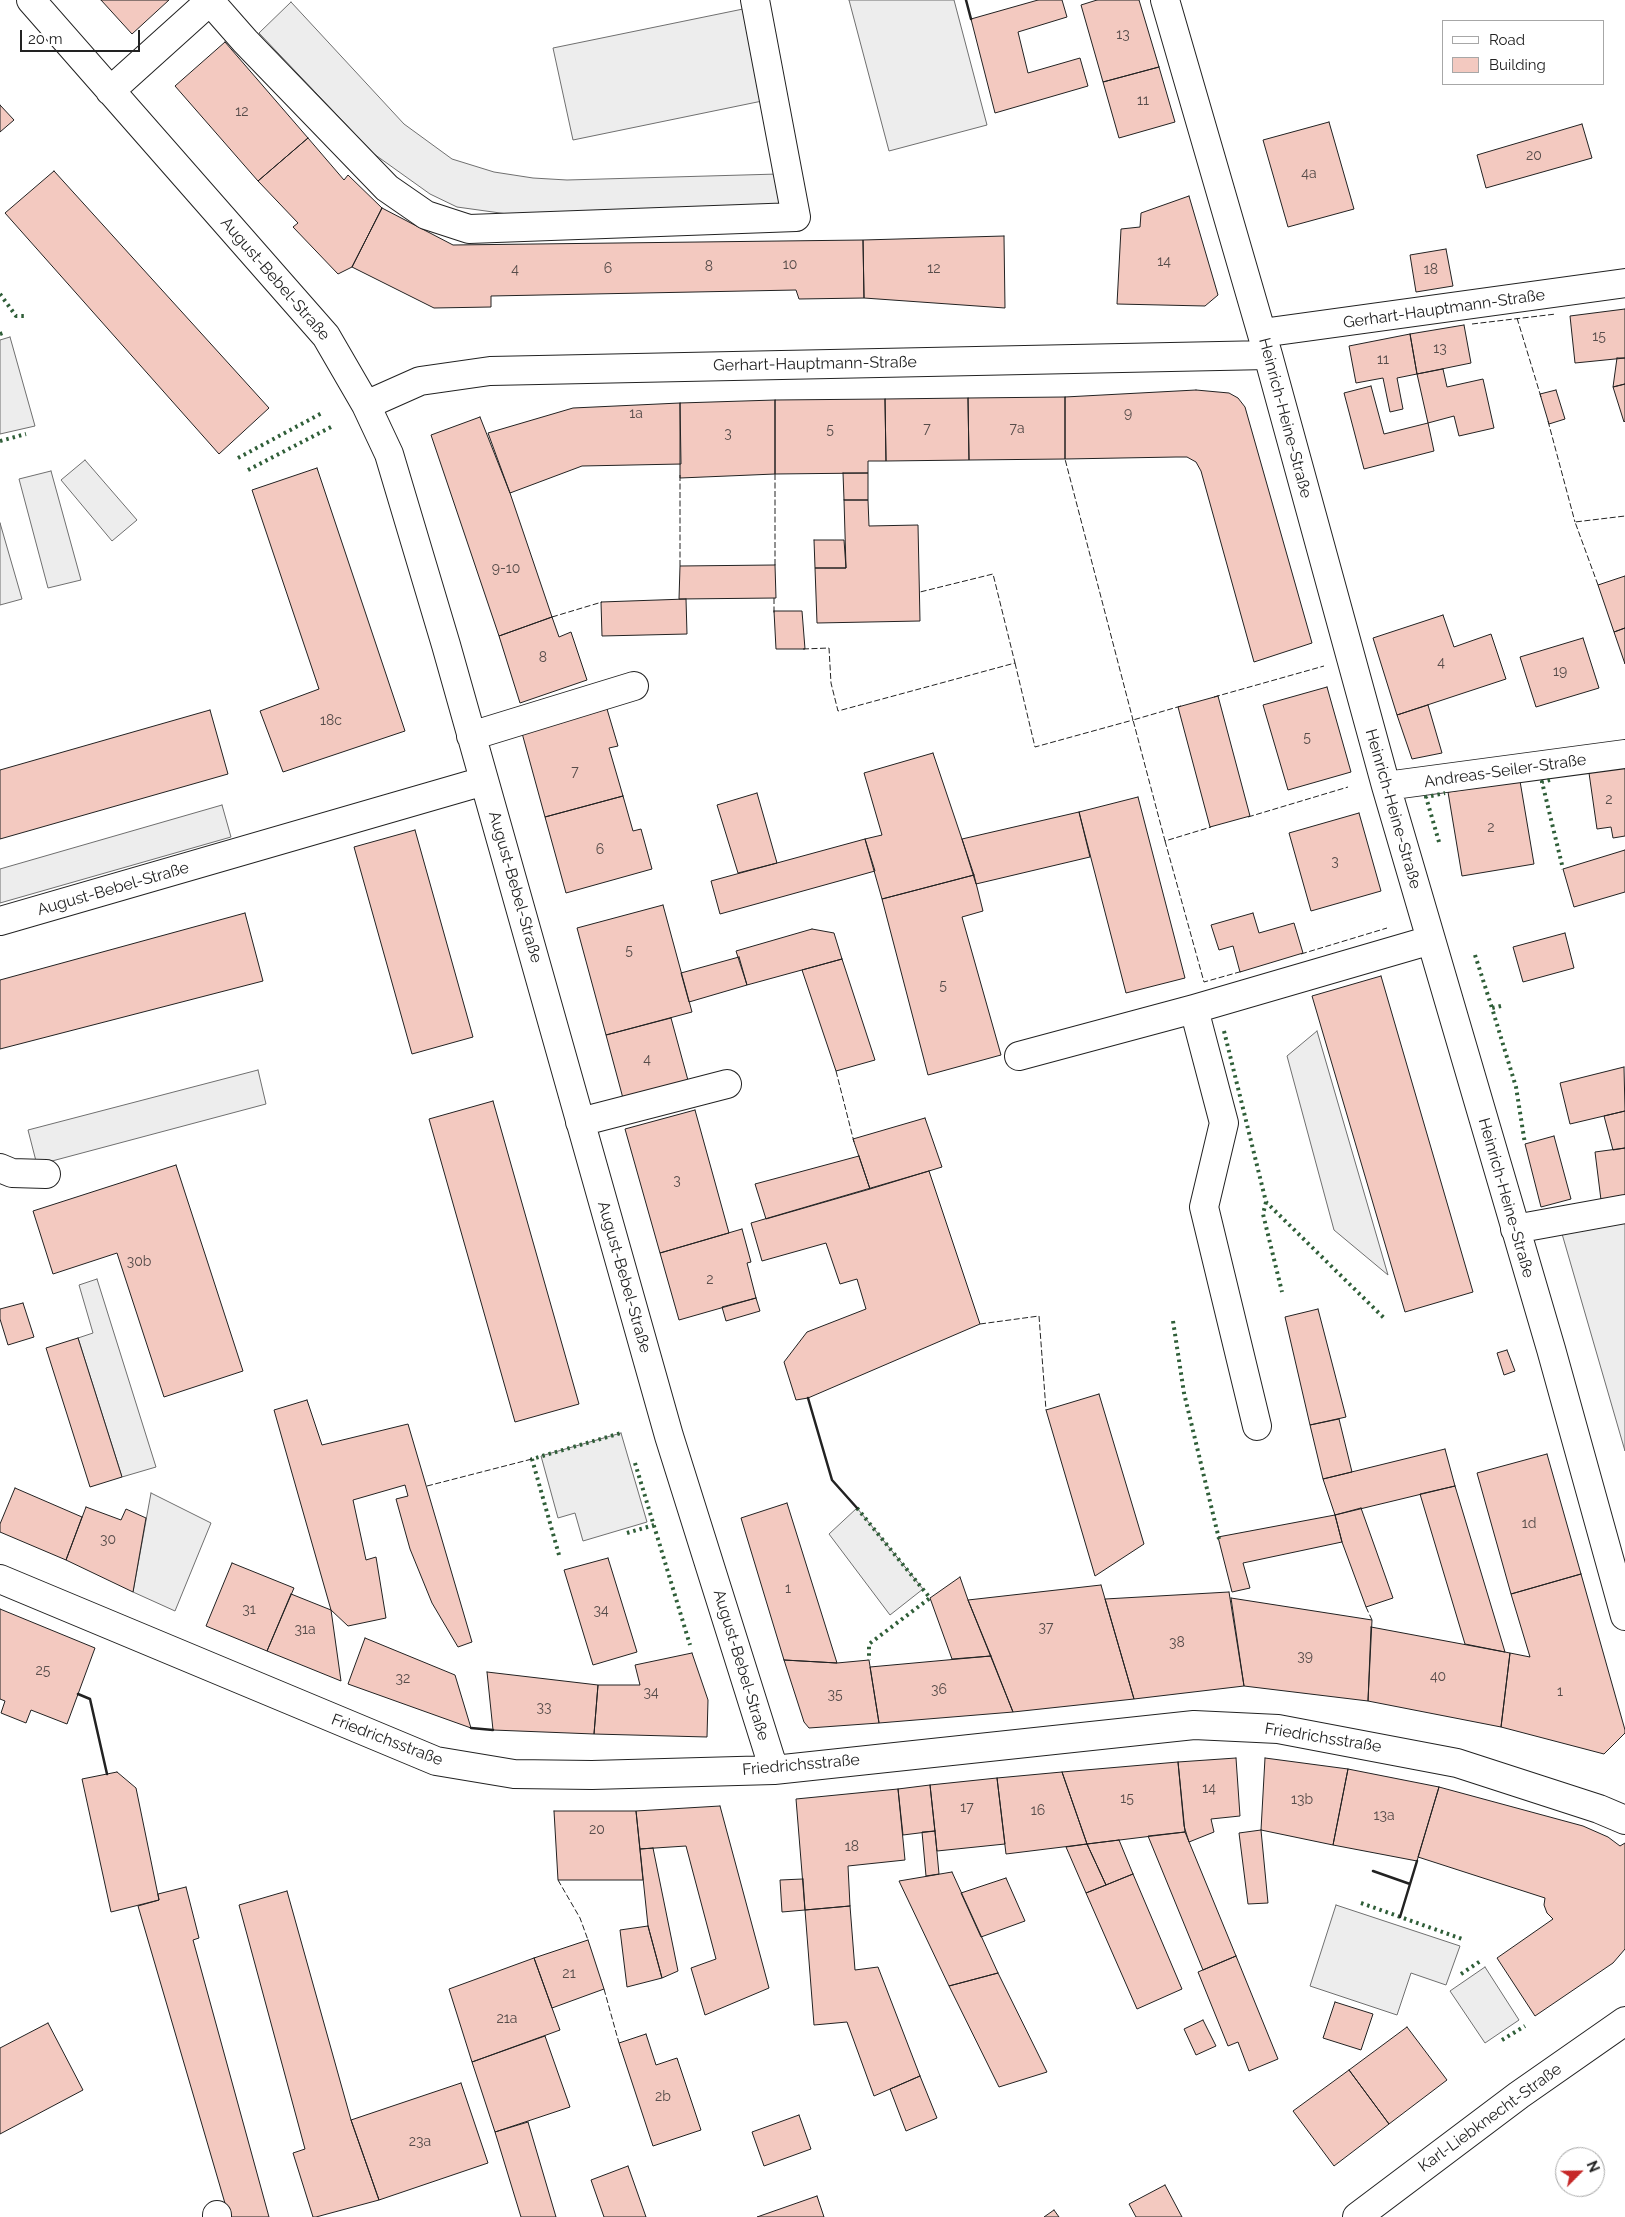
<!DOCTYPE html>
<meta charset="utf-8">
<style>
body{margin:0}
#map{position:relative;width:1625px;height:2217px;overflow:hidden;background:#fff;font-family:Raleway,sans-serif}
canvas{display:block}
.legend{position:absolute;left:1442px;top:20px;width:162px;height:65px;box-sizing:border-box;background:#fff;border:1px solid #a7a7a7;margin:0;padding:6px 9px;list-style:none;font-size:15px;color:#222}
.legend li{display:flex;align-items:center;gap:10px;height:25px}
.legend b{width:25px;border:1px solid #a7a7a7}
.north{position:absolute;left:1555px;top:2147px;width:50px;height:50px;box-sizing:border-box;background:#fff;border:1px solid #a7a7a7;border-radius:50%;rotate:67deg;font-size:14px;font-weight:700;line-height:20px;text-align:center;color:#222}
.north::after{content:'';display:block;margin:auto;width:18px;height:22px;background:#c62828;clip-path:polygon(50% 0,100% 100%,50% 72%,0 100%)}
.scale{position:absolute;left:20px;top:30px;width:120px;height:22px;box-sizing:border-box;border:2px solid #222;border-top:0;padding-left:6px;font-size:15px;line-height:18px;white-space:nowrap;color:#222;-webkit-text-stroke:4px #fff;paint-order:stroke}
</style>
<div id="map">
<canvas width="1625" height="2217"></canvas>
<ul class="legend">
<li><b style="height:6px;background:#fff"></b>Road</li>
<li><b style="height:14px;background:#f3c9c0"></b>Building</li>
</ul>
<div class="north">N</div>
<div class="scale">20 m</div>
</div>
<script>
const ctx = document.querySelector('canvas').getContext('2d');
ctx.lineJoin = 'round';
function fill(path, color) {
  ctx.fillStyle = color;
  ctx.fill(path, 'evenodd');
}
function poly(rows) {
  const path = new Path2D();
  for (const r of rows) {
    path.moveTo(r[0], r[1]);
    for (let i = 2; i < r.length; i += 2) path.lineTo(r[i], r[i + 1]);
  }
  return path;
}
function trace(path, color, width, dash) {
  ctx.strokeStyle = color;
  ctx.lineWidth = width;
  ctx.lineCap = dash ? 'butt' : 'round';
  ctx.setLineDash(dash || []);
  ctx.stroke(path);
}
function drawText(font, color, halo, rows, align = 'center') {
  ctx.font = font + ' Raleway,sans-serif';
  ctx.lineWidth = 4;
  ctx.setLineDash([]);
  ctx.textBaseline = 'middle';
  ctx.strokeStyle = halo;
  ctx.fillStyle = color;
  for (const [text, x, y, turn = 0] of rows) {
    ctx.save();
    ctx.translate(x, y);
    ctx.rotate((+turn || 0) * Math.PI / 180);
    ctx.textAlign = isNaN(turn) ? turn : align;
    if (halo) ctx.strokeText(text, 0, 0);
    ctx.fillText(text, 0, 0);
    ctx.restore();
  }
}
const parking = poly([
 [849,0,954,0,987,125,889,151,849,0],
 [291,2,404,124,452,159,494,172,533,178,567,180,778,174,780,208,529,217,457,207,430,194,374,154,259,33,291,2],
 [748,8,767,100,573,140,553,48,748,8],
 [10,337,35,426,0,434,0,340,10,337],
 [85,460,137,520,112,541,61,480,85,460],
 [51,471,81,580,48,588,19,479,51,471],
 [0,523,22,599,0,605,0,523],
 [222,805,231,837,0,903,0,869,222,805],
 [1317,1031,1388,1275,1334,1230,1287,1056,1317,1031],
 [258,1070,266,1104,37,1165,28,1130,258,1070],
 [1625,1209,1625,1451,1558,1220,1625,1209],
 [97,1279,156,1467,122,1477,78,1338,93,1333,79,1285,97,1279],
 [621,1433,647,1522,583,1541,575,1513,558,1518,541,1456,621,1433],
 [151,1493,211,1523,175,1611,133,1592,151,1493],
 [857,1508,923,1589,890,1615,829,1534,857,1508],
 [1336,1905,1460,1946,1446,1985,1411,1973,1397,2015,1310,1986,1336,1905],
 [1485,1967,1519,2020,1485,2043,1450,1991,1485,1967]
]);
fill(parking, '#ededed');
trace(parking, '#6f6f6f', 1);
const building = poly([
 [101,0,169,0,132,34,101,0],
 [1038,0,1062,0,1067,17,1018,32,1028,73,1080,58,1088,86,995,113,971,19,1038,0],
 [1097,0,1139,0,1159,67,1103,82,1081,5,1097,0],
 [225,42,308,138,258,181,175,86,225,42],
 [1159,67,1175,122,1119,138,1103,82,1159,67],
 [0,105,14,120,0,132,0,105],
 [1329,122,1354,209,1288,227,1263,140,1329,122],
 [1582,124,1592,158,1486,188,1477,155,1582,124],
 [308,138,344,180,348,175,382,208,352,267,338,274,293,227,298,223,258,181,308,138],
 [54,171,269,408,219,454,5,213,54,171],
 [1189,196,1218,295,1205,306,1117,304,1121,229,1140,227,1141,213,1189,196],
 [382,208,453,245,863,240,864,298,799,299,796,290,491,296,491,307,434,308,352,267,382,208],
 [1004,236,1005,308,864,298,863,240,1004,236],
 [1446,249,1453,286,1416,292,1410,255,1446,249],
 [1625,309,1625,358,1575,363,1570,316,1625,309],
 [1464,325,1471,363,1417,374,1410,334,1464,325],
 [1410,334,1417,374,1397,378,1403,409,1390,412,1383,378,1356,383,1349,346,1410,334],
 [1617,358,1625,358,1625,384,1613,387,1617,358],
 [1443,369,1447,387,1483,379,1494,428,1459,436,1454,416,1428,423,1417,374,1443,369],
 [1625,384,1625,421,1624,422,1613,387,1625,384],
 [1371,386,1384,434,1428,423,1434,451,1364,469,1344,393,1371,386],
 [1196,390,1229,393,1238,398,1245,407,1312,643,1254,662,1201,471,1196,462,1187,457,1176,457,1065,459,1065,397,1196,390],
 [1556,390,1565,419,1549,424,1540,394,1556,390],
 [1065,397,1065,459,969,460,968,398,1065,397],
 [968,398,969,460,886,461,885,399,968,398],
 [885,399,886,461,868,461,868,473,775,474,775,400,885,399],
 [775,400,775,474,680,478,680,403,775,400],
 [680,403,681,464,582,466,510,493,488,433,573,408,680,403],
 [480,417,510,493,552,617,499,636,431,435,480,417],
 [317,468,405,731,283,772,260,711,319,689,252,490,317,468],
 [843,473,868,473,868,500,844,500,843,473],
 [844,500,868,500,869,526,918,525,920,621,817,623,815,568,846,568,844,500],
 [814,540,844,540,846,568,815,568,814,540],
 [775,565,776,598,679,599,680,566,775,565],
 [1625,576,1625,628,1614,632,1598,585,1625,576],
 [686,599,687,634,602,636,601,602,686,599],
 [774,611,802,611,805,649,776,649,774,611],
 [1443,615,1454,647,1491,634,1506,679,1397,715,1373,638,1443,615],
 [552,617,559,637,571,632,587,680,520,703,499,636,552,617],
 [1625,628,1625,664,1614,632,1625,628],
 [1583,638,1599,688,1536,707,1520,657,1583,638],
 [1327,687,1351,772,1288,790,1263,705,1327,687],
 [1218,696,1250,816,1210,827,1178,707,1218,696],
 [1428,705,1442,753,1412,759,1397,715,1428,705],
 [607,709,618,746,609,748,623,796,545,817,522,733,607,709],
 [210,710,228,774,0,839,0,770,210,710],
 [933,753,974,875,882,899,865,839,882,835,864,773,933,753],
 [1625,767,1625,836,1613,838,1611,827,1597,829,1589,773,1625,767],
 [1520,781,1534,864,1462,876,1448,792,1520,781],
 [757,793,777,863,738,873,717,805,757,793],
 [623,796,633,831,641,829,652,869,566,893,545,817,623,796],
 [1138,797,1185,978,1126,993,1079,812,1138,797],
 [1079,812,1090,857,976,884,962,839,1079,812],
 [1359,813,1381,891,1311,911,1289,833,1359,813],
 [415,830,473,1037,412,1054,354,847,415,830],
 [865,839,875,871,720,914,711,881,865,839],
 [1625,850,1625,892,1574,907,1563,869,1625,850],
 [974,875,983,911,962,917,1001,1055,928,1075,882,899,974,875],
 [663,905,692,1012,606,1035,577,928,663,905],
 [245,913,263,981,0,1049,0,980,245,913],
 [1253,913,1259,933,1294,923,1303,953,1240,972,1233,946,1219,950,1211,925,1253,913],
 [812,929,834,933,842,959,747,985,736,951,812,929],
 [1565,933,1574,968,1523,982,1513,947,1565,933],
 [739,957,747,985,689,1002,681,973,739,957],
 [842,959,875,1060,836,1071,802,970,842,959],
 [1381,976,1473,1292,1405,1312,1312,996,1381,976],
 [671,1018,689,1084,624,1102,606,1035,671,1018],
 [1624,1067,1625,1111,1570,1124,1560,1083,1624,1067],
 [493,1101,579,1404,515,1422,429,1119,493,1101],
 [695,1110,729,1233,660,1253,625,1129,695,1110],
 [1625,1111,1625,1148,1613,1150,1604,1116,1625,1111],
 [925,1118,942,1167,870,1189,853,1139,925,1118],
 [1554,1136,1571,1199,1541,1207,1525,1144,1554,1136],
 [1625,1148,1625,1197,1601,1200,1595,1152,1625,1148],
 [859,1156,870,1189,766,1219,755,1184,859,1156],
 [176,1165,243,1371,164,1397,117,1253,53,1274,33,1211,176,1165],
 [929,1171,980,1324,808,1398,796,1400,784,1362,807,1332,866,1309,857,1279,840,1284,826,1243,762,1261,751,1223,929,1171],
 [742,1229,751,1262,747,1263,756,1298,679,1320,660,1253,742,1229],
 [756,1298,760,1311,726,1321,722,1307,756,1298],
 [23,1303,34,1337,8,1345,0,1319,0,1309,23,1303],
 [1318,1309,1346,1417,1310,1425,1285,1317,1318,1309],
 [78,1338,122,1477,90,1487,46,1348,78,1338],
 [1507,1350,1515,1371,1504,1375,1497,1353,1507,1350],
 [1099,1394,1144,1544,1095,1576,1046,1410,1099,1394],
 [307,1400,322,1445,408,1424,472,1642,458,1647,432,1603,410,1549,396,1499,408,1496,405,1485,353,1500,366,1560,376,1557,386,1618,348,1626,331,1610,274,1410,307,1400],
 [1339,1419,1352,1472,1323,1479,1310,1425,1339,1419],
 [1445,1449,1455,1486,1335,1515,1323,1479,1445,1449],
 [1547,1454,1581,1574,1511,1594,1477,1473,1547,1454],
 [1455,1486,1505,1652,1465,1644,1420,1494,1455,1486],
 [15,1488,82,1517,66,1560,0,1532,0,1524,15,1488],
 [787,1503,837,1663,784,1660,741,1518,787,1503],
 [86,1507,121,1520,126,1509,146,1518,133,1592,66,1560,86,1507],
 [1361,1508,1393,1598,1366,1607,1342,1542,1335,1515,1361,1508],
 [1335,1515,1342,1542,1243,1563,1250,1588,1232,1592,1218,1537,1335,1515],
 [608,1558,637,1652,593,1665,564,1570,608,1558],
 [232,1563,294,1588,267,1651,206,1626,232,1563],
 [1581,1574,1625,1730,1625,1733,1604,1754,1501,1727,1510,1653,1530,1657,1511,1594,1581,1574],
 [960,1577,968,1600,991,1656,952,1659,930,1598,960,1577],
 [1101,1585,1134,1699,1013,1712,968,1600,1101,1585],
 [1229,1592,1244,1686,1134,1699,1105,1599,1229,1592],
 [291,1594,331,1610,341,1681,267,1651,291,1594],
 [1231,1598,1372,1620,1368,1701,1244,1686,1231,1598],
 [0,1609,95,1648,67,1724,31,1710,26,1723,1,1713,5,1701,0,1699,0,1609],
 [1371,1627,1510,1653,1501,1727,1368,1701,1371,1627],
 [365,1638,455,1675,471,1728,348,1684,365,1638],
 [692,1653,708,1700,707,1737,594,1734,598,1685,640,1685,635,1665,692,1653],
 [991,1656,1013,1712,879,1723,870,1667,991,1656],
 [784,1660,837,1663,869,1660,879,1723,809,1728,804,1722,784,1660],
 [487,1672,598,1685,594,1734,493,1730,487,1672],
 [1236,1758,1240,1816,1211,1819,1214,1832,1189,1842,1184,1826,1178,1762,1236,1758],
 [1265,1758,1348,1769,1333,1845,1261,1830,1265,1758],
 [1178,1762,1185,1832,1087,1844,1062,1772,1178,1762],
 [1348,1769,1439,1787,1417,1861,1333,1845,1348,1769],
 [117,1772,136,1788,159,1900,111,1912,82,1779,117,1772],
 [1062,1772,1087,1844,1006,1854,997,1778,1062,1772],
 [997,1778,1005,1844,937,1851,930,1785,997,1778],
 [930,1785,935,1831,903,1835,898,1789,930,1785],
 [1439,1787,1583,1826,1608,1837,1620,1846,1625,1843,1625,1949,1613,1963,1535,2016,1497,1958,1553,1919,1547,1913,1544,1905,1545,1898,1418,1857,1439,1787],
 [898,1789,905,1860,848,1866,850,1906,805,1910,796,1799,898,1789],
 [720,1806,769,1988,705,2015,691,1968,716,1959,686,1846,640,1849,636,1811,720,1806],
 [554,1811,636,1811,643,1880,558,1880,554,1811],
 [1261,1830,1268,1903,1248,1904,1239,1833,1261,1830],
 [935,1831,939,1874,926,1876,922,1832,935,1831],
 [1185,1832,1236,1956,1203,1970,1148,1836,1185,1832],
 [1119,1840,1133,1874,1106,1885,1087,1844,1119,1840],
 [1087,1844,1106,1885,1086,1893,1066,1847,1087,1844],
 [653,1848,678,1971,662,1978,648,1926,640,1849,653,1848],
 [952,1872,998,1973,949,1986,899,1881,952,1872],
 [1133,1874,1182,1989,1137,2009,1086,1893,1133,1874],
 [1006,1878,1025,1921,981,1937,961,1893,1006,1878],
 [803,1879,805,1910,782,1912,780,1880,803,1879],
 [186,1887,199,1938,193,1940,269,2217,229,2217,138,1906,159,1900,158,1894,186,1887],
 [287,1891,351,2120,379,2200,316,2217,313,2217,293,2153,305,2149,239,1905,287,1891],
 [850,1906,855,1970,878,1967,920,2076,874,2096,847,2022,814,2025,805,1910,850,1906],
 [648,1926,662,1978,627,1987,620,1930,648,1926],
 [588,1940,604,1989,552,2008,534,1958,588,1940],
 [1236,1956,1278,2059,1249,2071,1238,2042,1228,2046,1198,1972,1236,1956],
 [534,1958,560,2030,472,2062,449,1989,534,1958],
 [998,1973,1047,2072,999,2087,949,1986,998,1973],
 [1335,2002,1373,2014,1361,2050,1323,2038,1335,2002],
 [1203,2020,1216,2046,1196,2055,1184,2029,1203,2020],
 [48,2023,83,2090,0,2134,0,2048,48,2023],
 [1407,2027,1447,2080,1389,2124,1349,2070,1407,2027],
 [646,2034,656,2065,677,2058,701,2130,653,2146,619,2043,646,2034],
 [545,2036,570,2107,495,2132,472,2062,545,2036],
 [1349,2070,1389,2124,1334,2166,1293,2111,1349,2070],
 [920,2076,937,2118,906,2131,890,2089,920,2076],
 [461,2083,488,2163,379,2200,351,2120,461,2083],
 [799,2115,811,2149,764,2166,752,2132,799,2115],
 [528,2122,556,2217,521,2217,495,2132,528,2122],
 [628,2166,646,2217,604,2217,591,2180,628,2166],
 [1165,2185,1182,2217,1136,2217,1129,2204,1165,2185],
 [817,2196,824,2217,757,2217,817,2196],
 [1054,2210,1059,2217,1044,2217,1054,2210]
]);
fill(building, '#f3c9c0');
trace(building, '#222', 1);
const minor = poly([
 [31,0,326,336,366,405,389,454,446,645,669,1436,774,1770],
 [209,0,245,41,387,188,426,215,469,229,796,217,755,0],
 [1165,0,1268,355,1386,786,1551,1349,1625,1616],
 [110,91,211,0],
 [1262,333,1625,283],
 [366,405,420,381,490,371,1268,355],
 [471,736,634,686],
 [1386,786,1625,754],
 [0,921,484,781],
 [1194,1009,1224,1123,1204,1207,1257,1426],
 [1019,1056,1194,1009,1431,940],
 [580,1122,727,1084],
 [0,1168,12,1173,46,1174],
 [1515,1229,1625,1209],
 [0,1579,436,1761,514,1774,592,1775,774,1770,1194,1725,1278,1729,1457,1763,1599,1809,1625,1820],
 [217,2217,217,2215],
 [1357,2217,1519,2095,1625,2021]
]);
trace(minor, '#222', 30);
trace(minor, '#fff', 28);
trace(poly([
 [0,294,16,316,25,316],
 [0,334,6,332],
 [0,441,26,434],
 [238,458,322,413],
 [248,470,331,427],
 [1550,780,1542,782,1563,869],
 [1439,842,1426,797,1445,793],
 [1475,955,1492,1008],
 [1501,1006,1492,1008,1516,1087,1525,1144],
 [1224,1031,1266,1202,1386,1320],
 [1266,1202,1263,1214,1282,1292],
 [1173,1321,1184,1393,1219,1539],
 [635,1463,690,1645],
 [857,1508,930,1598,869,1644,869,1660],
 [627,1533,654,1525],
 [559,1555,532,1459,621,1433],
 [1361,1903,1465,1940],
 [1461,1974,1482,1960],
 [1502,2040,1525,2026]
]), '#2f5e38', 4, [2.5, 4]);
trace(poly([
 [1517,318,1541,397],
 [1472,324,1556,314],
 [1548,421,1575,522],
 [775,474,775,565],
 [680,566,680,474],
 [1598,585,1575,522,1625,516],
 [774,598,774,614],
 [552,617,602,602],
 [803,649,829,648,831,683,838,711,1015,663,993,574,920,592],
 [1015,663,1035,747,1133,720,1065,459],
 [1214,697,1324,666],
 [1181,706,1133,720,1165,841,1211,827],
 [1248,817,1348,787],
 [1165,841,1204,982,1243,971],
 [1301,954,1387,928],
 [836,1071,854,1142],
 [980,1324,1039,1316,1046,1410],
 [427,1486,532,1459],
 [1366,1607,1372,1620],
 [558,1880,580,1918,588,1940],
 [604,1989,619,2043]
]), '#222', 1, [6, 2.5]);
trace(poly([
 [966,0,971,19],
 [808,1398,832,1480,857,1508],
 [78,1694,90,1699,107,1774],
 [471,1728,493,1730],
 [1373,1871,1410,1884],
 [1400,1917,1417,1861]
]), '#222', 2.5);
drawText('14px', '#564c4a', null, [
 ["13",1123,35],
 ["11",1143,101],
 ["12",242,112],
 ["20",1534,156],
 ["4a",1309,174],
 ["14",1164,262],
 ["10",790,265],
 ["8",709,267],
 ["6",608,269],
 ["12",934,269],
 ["4",515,270],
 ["18",1431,270],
 ["15",1599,337],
 ["13",1440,349],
 ["11",1383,360],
 ["1a",636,414],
 ["9",1128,414],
 ["7",927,429],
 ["7a",1017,429],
 ["5",830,430],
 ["3",728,434],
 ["9-10",506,569],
 ["8",543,658],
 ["4",1441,663],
 ["19",1560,672],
 ["18c",331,721],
 ["5",1307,738],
 ["7",575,772],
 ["2",1609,800],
 ["2",1491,828],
 ["6",600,850],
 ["3",1335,862],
 ["5",629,951],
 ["5",943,986],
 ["4",647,1060],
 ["3",677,1181],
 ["30b",139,1262],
 ["2",710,1280],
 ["1d",1529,1524],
 ["30",108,1540],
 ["1",788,1589],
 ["31",249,1610],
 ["34",601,1611],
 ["37",1046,1628],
 ["31a",305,1630],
 ["38",1177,1643],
 ["39",1305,1657],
 ["25",43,1671],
 ["40",1438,1677],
 ["32",403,1679],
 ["36",939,1690],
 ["1",1560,1692],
 ["34",651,1693],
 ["35",835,1695],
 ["33",544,1708],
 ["14",1209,1789],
 ["15",1127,1799],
 ["13b",1302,1800],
 ["17",967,1808],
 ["16",1038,1811],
 ["13a",1384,1816],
 ["20",597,1830],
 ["18",852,1847],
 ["21",569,1974],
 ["21a",507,2019],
 ["2b",663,2097],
 ["23a",420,2142]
]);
drawText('16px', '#222', '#fff', [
 ["August-Bebel-Straße",275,279,49],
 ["Gerhart-Hauptmann-Straße",1444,309,-8],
 ["Gerhart-Hauptmann-Straße",815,364,-1],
 ["Heinrich-Heine-Straße",1285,418,75],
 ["Andreas-Seiler-Straße",1505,771,-8],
 ["Heinrich-Heine-Straße",1393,809,74],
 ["August-Bebel-Straße",515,887,74],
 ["August-Bebel-Straße",113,889,-16],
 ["Heinrich-Heine-Straße",1506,1198,74],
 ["August-Bebel-Straße",624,1277,74],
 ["August-Bebel-Straße",741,1665,73],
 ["Friedrichsstraße",1323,1738,9],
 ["Friedrichsstraße",387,1740,21],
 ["Friedrichsstraße",801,1765,-5],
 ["Karl-Liebknecht-Straße",1490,2118,-36]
]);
</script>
